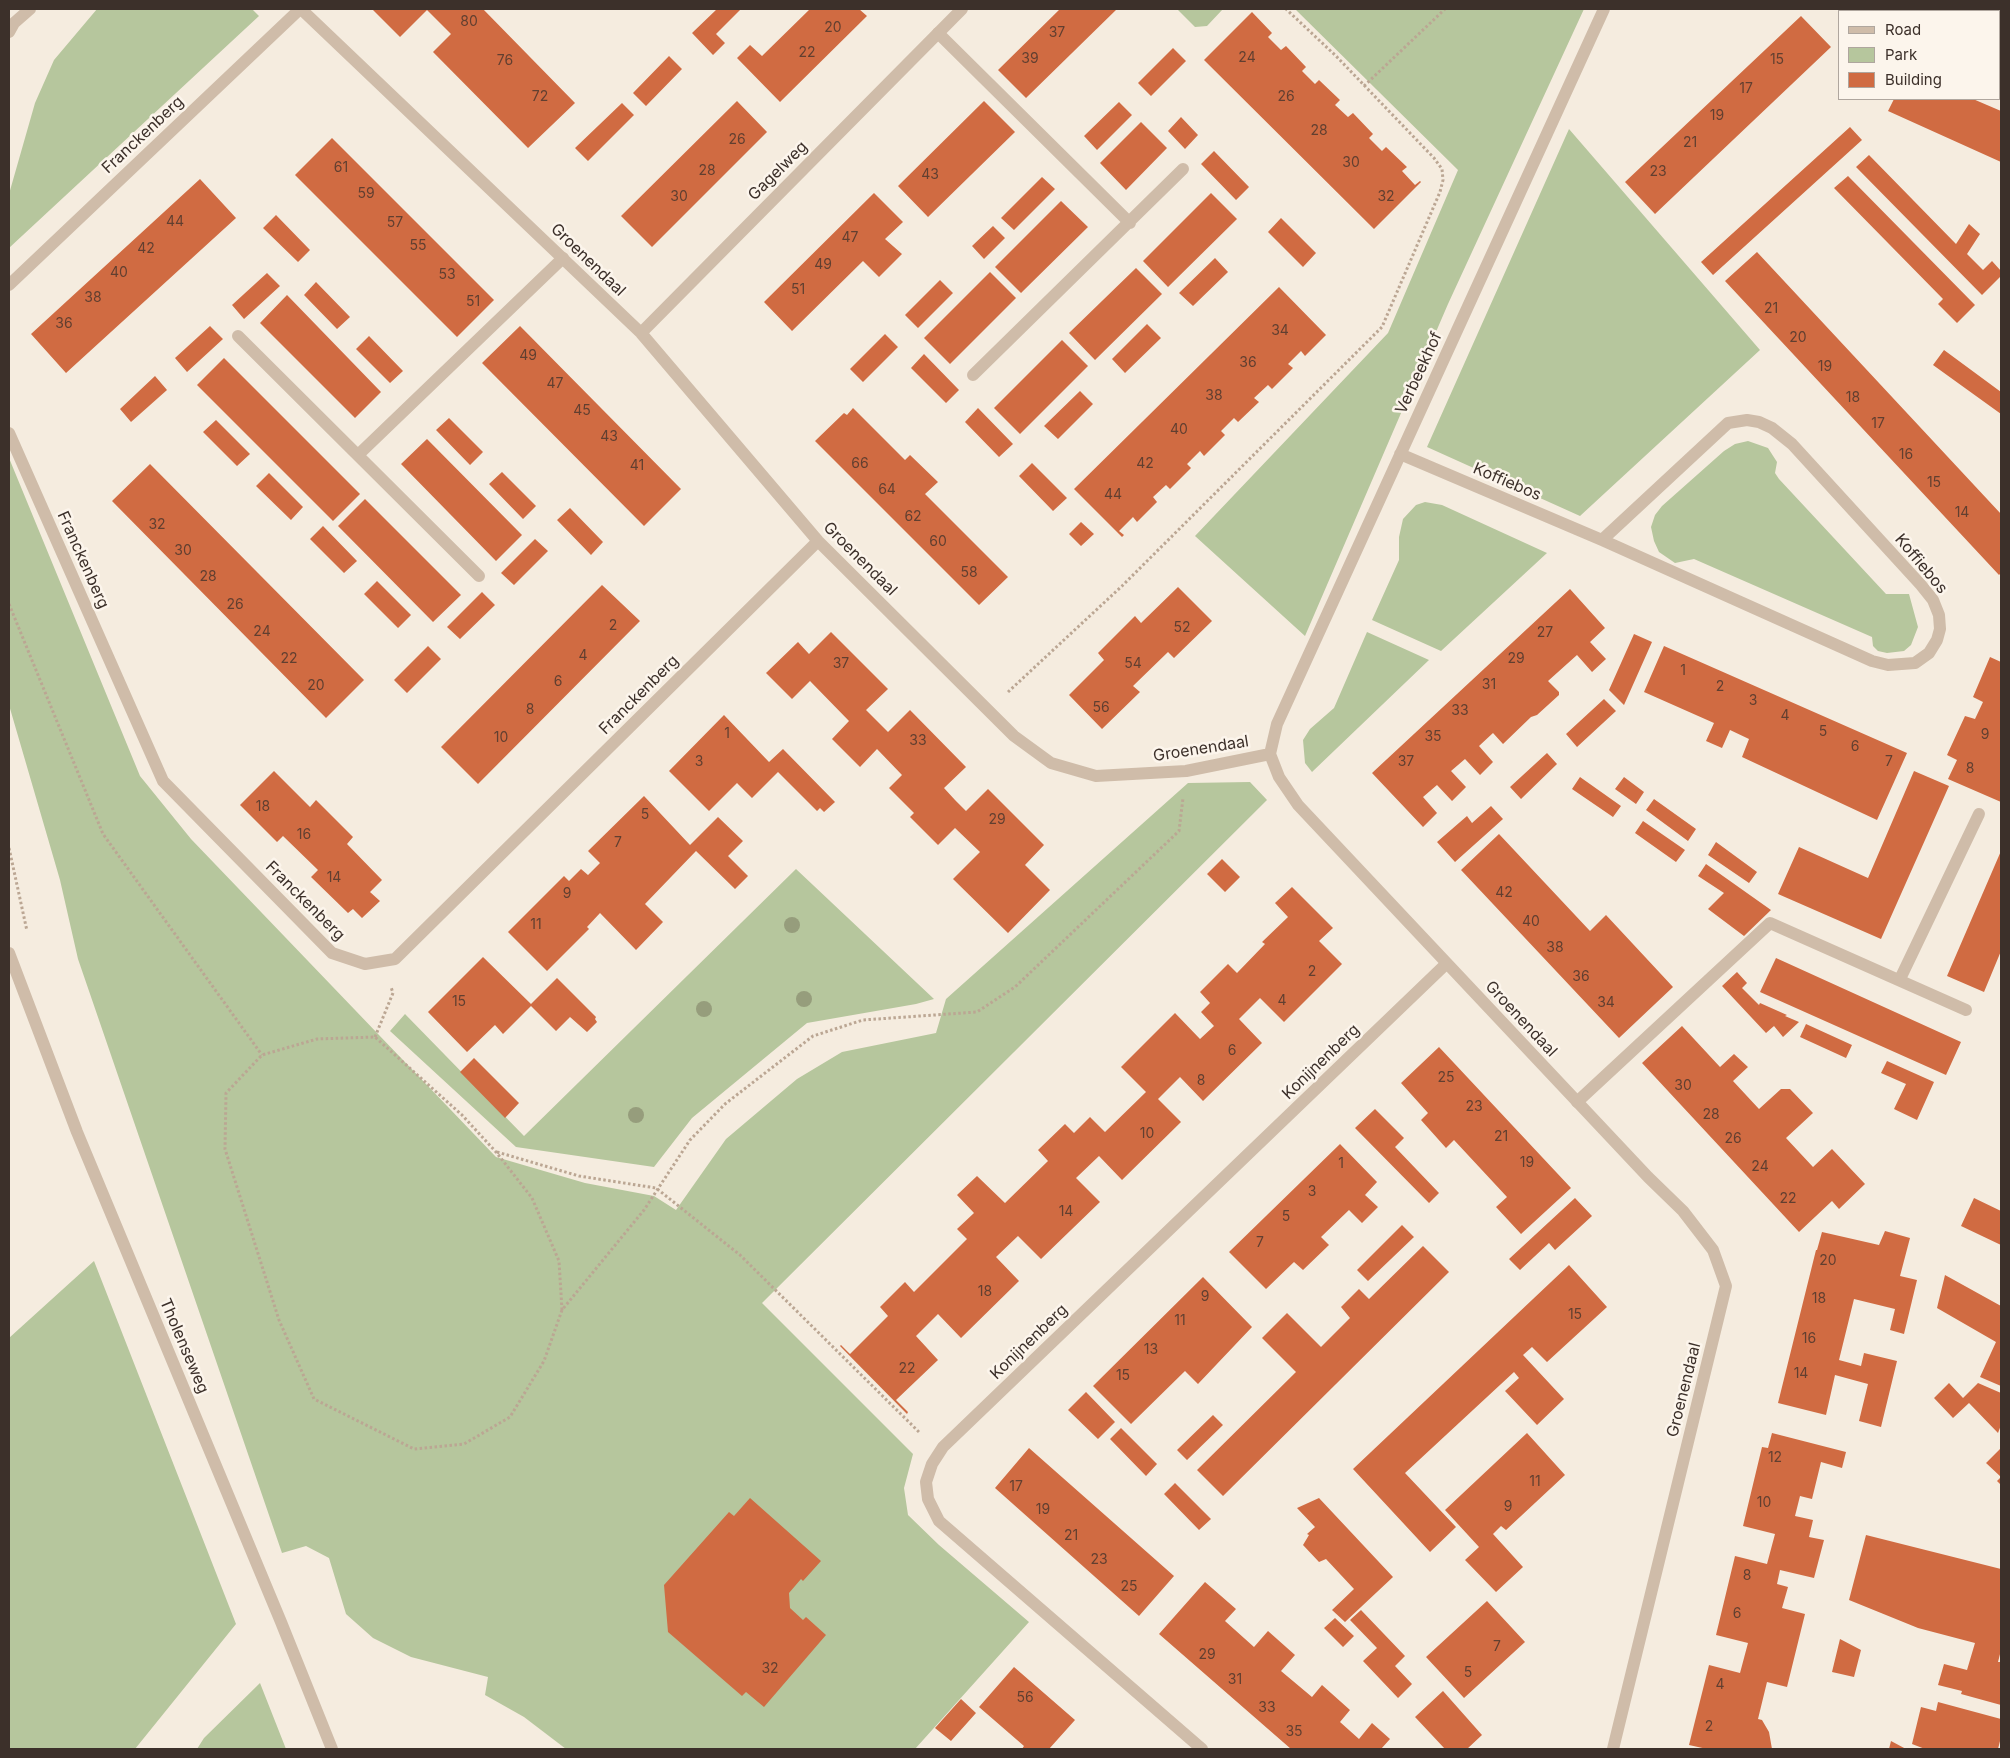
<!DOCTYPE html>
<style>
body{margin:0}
#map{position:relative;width:2010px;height:1758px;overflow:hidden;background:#f5ecdf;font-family:Inter,sans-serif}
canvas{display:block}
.frame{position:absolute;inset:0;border:10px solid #3c302a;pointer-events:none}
.legend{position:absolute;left:1838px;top:10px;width:162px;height:90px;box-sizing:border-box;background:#fcf5ec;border:1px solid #afa69e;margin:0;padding:6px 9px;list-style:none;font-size:15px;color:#3c302a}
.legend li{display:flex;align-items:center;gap:10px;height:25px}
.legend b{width:25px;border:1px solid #afa69e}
</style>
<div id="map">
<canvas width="2010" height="1758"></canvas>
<div class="frame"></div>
<ul class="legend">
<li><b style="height:6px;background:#cfbca9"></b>Road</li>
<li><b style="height:14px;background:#b6c69d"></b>Park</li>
<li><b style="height:14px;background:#d06b42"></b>Building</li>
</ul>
</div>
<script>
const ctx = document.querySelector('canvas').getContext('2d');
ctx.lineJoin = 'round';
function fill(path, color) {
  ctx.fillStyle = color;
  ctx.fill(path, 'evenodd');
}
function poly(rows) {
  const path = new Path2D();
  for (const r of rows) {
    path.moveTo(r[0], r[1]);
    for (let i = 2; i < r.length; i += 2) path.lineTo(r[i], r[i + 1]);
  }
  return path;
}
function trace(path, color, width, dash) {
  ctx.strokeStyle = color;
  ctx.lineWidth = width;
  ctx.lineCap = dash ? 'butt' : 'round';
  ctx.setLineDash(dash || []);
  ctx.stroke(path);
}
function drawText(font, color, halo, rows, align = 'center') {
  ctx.font = font + ' Inter,sans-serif';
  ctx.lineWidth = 5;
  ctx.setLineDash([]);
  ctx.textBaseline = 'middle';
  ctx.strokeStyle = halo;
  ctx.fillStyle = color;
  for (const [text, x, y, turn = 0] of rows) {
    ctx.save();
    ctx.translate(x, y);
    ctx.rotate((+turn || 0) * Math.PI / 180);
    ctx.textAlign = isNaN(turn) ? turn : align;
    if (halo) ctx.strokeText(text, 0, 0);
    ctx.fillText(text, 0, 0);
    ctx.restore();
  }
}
fill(poly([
 [97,9,252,9,259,16,9,248,9,194,35,103,54,60],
 [1177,9,1223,9,1207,26,1195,27],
 [1295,9,1584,9,1448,304,1305,636,1195,536,1388,333,1458,170],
 [1569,129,1760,350,1580,516,1427,447],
 [1748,441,1768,448,1777,462,1775,473,1779,479,1886,594,1909,594,1918,627,1911,645,1904,651,1887,653,1878,651,1873,646,1872,637,1694,559,1675,563,1659,552,1654,541,1651,527,1655,515,1662,506,1724,451,1735,444],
 [9,458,140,776,191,839,496,1157,585,1183,654,1196,676,1210,726,1139,797,1079,842,1052,936,1033,946,999,1188,783,1250,782,1267,800,762,1303,913,1454,904,1488,908,1515,939,1545,1029,1622,915,1749,566,1749,524,1717,485,1695,488,1677,411,1657,373,1638,346,1614,329,1558,306,1546,282,1553,78,959,60,880,9,705],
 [1425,502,1442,505,1547,553,1441,651,1372,620,1399,560,1399,537,1403,519,1416,505],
 [1367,632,1429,660,1312,772,1305,763,1303,740,1310,729,1334,708],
 [796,869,934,999,916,1004,807,1023,692,1118,654,1167,516,1147,390,1031,405,1014,524,1136],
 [94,1261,236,1624,135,1749,9,1749,9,1338],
 [260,1683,286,1749,197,1749,204,1738]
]), '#b6c69d');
fill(poly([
 [372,9,483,9,575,103,528,148,433,52,451,34,427,10,400,37],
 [717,9,741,9,716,34,725,43,713,55,692,33],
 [810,9,859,9,867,16,780,102,737,58,750,45,762,56],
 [1060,9,1117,9,1026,98,998,70],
 [1252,12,1272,33,1268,37,1281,50,1286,46,1306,67,1302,71,1315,84,1319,80,1340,100,1335,105,1348,117,1353,113,1373,134,1369,138,1382,151,1386,147,1407,167,1402,171,1415,185,1420,181,1421,182,1374,229,1204,60],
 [1801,16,1831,47,1655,214,1625,182],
 [1173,48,1186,61,1151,96,1138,83],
 [669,56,682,69,646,106,633,93],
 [1894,99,1973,99,2001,111,2001,162,1888,111],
 [737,101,767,132,652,247,621,216],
 [984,101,1015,132,928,217,898,186],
 [1119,102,1132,115,1097,150,1084,136],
 [622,103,634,115,588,161,575,148],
 [1181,117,1198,135,1185,149,1168,131],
 [1141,122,1167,148,1126,190,1100,163],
 [1850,127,1862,140,1713,275,1701,262],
 [332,138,494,300,457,337,295,175],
 [1214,151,1249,187,1236,200,1201,164],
 [1869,155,1956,244,1969,224,1980,234,1967,254,1983,270,1992,261,2001,271,2001,276,1982,295,1856,167],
 [1848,176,1975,305,1957,323,1938,304,1943,299,1834,188],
 [1042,177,1055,189,1014,230,1001,218],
 [200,179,236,218,66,373,31,334],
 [874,193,903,222,885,239,902,254,879,277,863,261,792,331,764,302],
 [1211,193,1237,219,1168,287,1143,261],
 [1061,201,1088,227,1021,293,995,267],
 [276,215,310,250,298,262,263,228],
 [1281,218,1316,253,1303,267,1268,232],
 [993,226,1005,238,984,259,972,246],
 [1757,252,2001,514,2001,573,1999,575,1725,281],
 [1215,258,1228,272,1193,306,1179,293],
 [1136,268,1162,294,1095,360,1069,333],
 [990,272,1016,298,950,364,924,338],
 [267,273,280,286,244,319,232,305],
 [940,280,953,293,918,328,905,315],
 [316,282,350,317,337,329,304,295],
 [1279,287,1326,335,1305,356,1301,351,1288,364,1293,368,1272,389,1268,385,1254,398,1259,402,1238,422,1234,418,1221,431,1225,435,1204,456,1200,451,1187,464,1191,468,1170,489,1166,485,1153,497,1157,502,1137,522,1133,517,1119,531,1124,535,1122,537,1074,489],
 [287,295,381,392,355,418,260,323],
 [1147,324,1161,338,1125,373,1112,359],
 [210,326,223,339,187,372,175,358],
 [520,326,681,489,644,526,482,363],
 [885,334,898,347,863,382,850,369],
 [369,336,403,371,390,383,356,349],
 [1062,340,1088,366,1020,434,994,408],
 [1944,350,2001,392,2001,414,1933,365],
 [924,354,959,390,946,403,911,368],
 [224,358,360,494,333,521,197,385],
 [155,376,167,390,131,422,120,409],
 [1080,391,1093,404,1058,439,1044,426],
 [853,408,905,460,910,455,938,482,925,494,1008,577,979,605,815,441,844,413,847,415],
 [978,408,1013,444,999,457,965,422],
 [449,418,483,452,470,465,436,430],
 [216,420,250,454,237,466,203,432],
 [427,439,522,535,496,561,401,464],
 [1032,463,1067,498,1053,511,1019,476],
 [150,464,364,680,326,718,112,501],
 [502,472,536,506,523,519,489,484],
 [269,473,303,507,291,520,256,486],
 [365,499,461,595,433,622,338,526],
 [570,508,603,542,591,555,557,520],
 [1081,522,1094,534,1081,546,1069,534],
 [323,526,357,561,344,573,310,539],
 [535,539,548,551,514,585,501,573],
 [377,581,411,615,398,628,364,594],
 [602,585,640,621,478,784,441,747],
 [1178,587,1212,621,1174,658,1168,652,1133,686,1140,692,1102,729,1069,695,1104,660,1098,653,1135,616,1141,623],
 [1570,589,1605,628,1590,642,1606,659,1592,672,1577,655,1548,681,1559,692,1559,695,1537,715,1531,717,1503,744,1493,733,1479,746,1493,762,1480,775,1465,759,1451,771,1466,787,1452,801,1437,785,1423,797,1437,813,1423,827,1372,773],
 [482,592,495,605,460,639,447,627],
 [831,632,888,689,866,710,888,732,910,710,966,767,944,788,955,800,966,811,988,789,1044,845,1025,865,1050,890,1008,933,953,879,980,852,955,828,938,845,910,817,914,813,889,788,902,775,877,749,860,767,832,739,849,721,810,681,792,699,766,673,798,642,809,654],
 [1634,634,1652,642,1624,705,1609,690],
 [428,646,441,659,407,693,394,680],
 [1664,646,1907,753,1877,820,1742,757,1749,739,1730,730,1722,748,1706,741,1714,723,1644,692],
 [1990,657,2001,662,2001,802,1948,779,1957,760,1947,755,1965,716,1975,719,1983,702,1973,697],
 [1604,699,1616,711,1577,747,1566,734],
 [724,715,769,762,783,749,835,802,824,812,820,808,817,811,778,772,752,798,737,783,709,811,669,771],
 [1547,753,1557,764,1521,799,1510,787],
 [274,771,310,807,316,800,353,837,347,844,382,880,370,892,380,901,362,918,353,909,348,913,311,877,318,870,283,836,277,842,240,805],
 [1914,771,1949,786,1881,939,1778,894,1799,847,1868,878],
 [1580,777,1621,806,1613,817,1572,789],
 [1624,777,1644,792,1636,804,1615,789],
 [644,796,690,845,718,817,743,841,728,856,748,876,735,889,696,851,645,904,663,922,636,950,600,913,587,927,589,929,547,971,508,932,564,876,569,881,581,869,588,875,600,863,588,851],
 [1654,799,1696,829,1688,841,1646,810],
 [1491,806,1503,819,1455,862,1437,842,1467,816,1472,823],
 [1643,821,1685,850,1676,862,1635,833],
 [1499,834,1590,931,1606,915,1673,987,1619,1038,1461,870],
 [1716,842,1757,872,1749,883,1708,855],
 [2001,851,2001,951,1984,992,1947,976],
 [1222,859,1240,877,1225,892,1207,874],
 [1706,864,1771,910,1744,936,1708,909,1724,893,1698,876],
 [1292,887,1333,928,1319,941,1342,964,1284,1022,1260,998,1239,1019,1262,1043,1203,1101,1180,1077,1158,1099,1181,1122,1122,1180,1099,1156,1076,1178,1100,1202,1041,1259,1018,1236,996,1257,1019,1281,961,1338,938,1314,916,1336,938,1360,896,1400,908,1412,907,1414,840,1346,841,1345,850,1354,888,1316,880,1307,905,1282,914,1292,967,1239,957,1229,974,1213,957,1195,977,1176,1005,1203,1048,1161,1038,1150,1065,1124,1074,1133,1090,1117,1105,1132,1146,1092,1121,1067,1175,1013,1200,1039,1214,1026,1201,1012,1210,1003,1200,992,1228,964,1237,973,1265,944,1262,942,1288,917,1275,903],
 [483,957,531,1004,557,978,596,1017,595,1019,597,1022,587,1032,570,1017,556,1031,531,1006,503,1034,495,1025,467,1052,428,1012],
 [1776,958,1961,1042,1946,1075,1760,992],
 [1737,972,1747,983,1742,988,1759,1005,1760,1003,1787,1015,1785,1016,1799,1022,1783,1037,1774,1026,1766,1033,1722,986],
 [1806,1024,1852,1045,1846,1058,1800,1037],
 [1682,1026,1720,1067,1734,1054,1748,1067,1733,1081,1759,1109,1781,1089,1790,1089,1813,1113,1786,1138,1813,1167,1832,1149,1865,1184,1839,1209,1832,1201,1799,1232,1642,1063],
 [1439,1047,1571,1188,1521,1234,1496,1207,1507,1197,1454,1140,1446,1148,1421,1120,1428,1113,1401,1083],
 [474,1058,519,1103,505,1118,460,1072],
 [1887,1061,1934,1082,1917,1120,1894,1109,1906,1084,1881,1073],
 [1375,1109,1404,1138,1395,1147,1439,1193,1429,1203,1355,1128],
 [1340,1144,1377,1182,1365,1195,1378,1207,1362,1223,1349,1210,1321,1237,1329,1245,1303,1270,1294,1262,1266,1289,1229,1252],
 [1575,1198,1592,1216,1555,1250,1549,1243,1520,1270,1509,1259],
 [1974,1198,2001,1211,2001,1245,1961,1226],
 [1402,1225,1414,1237,1368,1281,1357,1270],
 [1885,1231,1910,1238,1900,1276,1917,1280,1904,1334,1890,1330,1895,1309,1854,1299,1839,1360,1861,1366,1864,1353,1897,1361,1881,1427,1859,1421,1868,1384,1835,1375,1826,1415,1778,1403,1816,1250,1817,1250,1822,1232,1879,1245],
 [1423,1246,1449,1272,1223,1496,1197,1470,1296,1372,1262,1338,1287,1313,1321,1347,1350,1318,1341,1307,1359,1289,1369,1299],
 [1569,1265,1607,1307,1547,1362,1532,1347,1523,1355,1564,1399,1537,1425,1505,1391,1519,1378,1514,1372,1405,1473,1456,1527,1430,1552,1353,1469],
 [1945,1275,2001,1306,2001,1386,1980,1377,1996,1342,1937,1308],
 [1203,1277,1252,1327,1198,1384,1185,1371,1131,1424,1093,1386],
 [1949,1383,1963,1398,1978,1383,2001,1393,2001,1425,1998,1433,1969,1403,1953,1418,1934,1398],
 [1086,1392,1115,1422,1098,1439,1068,1410],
 [1213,1415,1223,1425,1187,1460,1177,1450],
 [1121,1428,1157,1464,1146,1476,1110,1439],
 [1527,1433,1565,1475,1506,1530,1501,1526,1493,1534,1523,1567,1496,1592,1465,1560,1479,1547,1445,1510],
 [1772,1433,1846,1452,1842,1468,1821,1462,1812,1499,1800,1496,1795,1516,1813,1520,1809,1537,1824,1540,1814,1578,1780,1570,1777,1584,1788,1587,1782,1608,1805,1614,1787,1687,1767,1682,1758,1719,1762,1720,1769,1732,1772,1749,1707,1749,1689,1745,1709,1665,1740,1673,1748,1643,1716,1635,1735,1556,1767,1564,1775,1534,1743,1526,1762,1447,1768,1448],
 [1029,1448,1174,1576,1139,1616,995,1488],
 [2001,1448,2001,1485,1997,1481,2001,1477,1986,1463],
 [1175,1483,1211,1519,1199,1530,1164,1494],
 [750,1498,821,1561,803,1581,801,1579,789,1593,790,1608,803,1620,806,1617,826,1635,764,1707,746,1692,742,1696,668,1632,664,1585,729,1512,734,1516],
 [1319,1498,1393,1577,1345,1622,1332,1610,1354,1589,1326,1559,1319,1562,1303,1545,1309,1535,1307,1534,1315,1527,1297,1508],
 [1866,1535,2001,1569,2001,1650,1998,1662,2001,1662,2001,1705,1961,1694,1962,1691,1938,1685,1944,1664,1967,1670,1975,1643,1918,1628,1849,1600],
 [1205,1582,1236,1609,1225,1621,1254,1647,1268,1631,1295,1655,1281,1671,1312,1697,1322,1685,1350,1710,1340,1722,1359,1739,1372,1723,1390,1739,1381,1749,1291,1749,1159,1634],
 [1487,1601,1525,1642,1464,1698,1426,1657],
 [1361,1610,1405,1656,1395,1666,1412,1684,1398,1698,1363,1661,1377,1648,1350,1620],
 [1335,1618,1354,1636,1343,1647,1324,1628],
 [1840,1639,1861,1650,1854,1677,1832,1672],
 [1014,1667,1075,1720,1049,1749,1022,1749,1024,1746,979,1707],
 [1443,1691,1482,1735,1467,1749,1445,1749,1415,1717],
 [961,1699,976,1713,951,1741,935,1728],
 [1938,1702,2001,1719,2001,1737,1998,1749,1925,1749,1912,1744,1921,1707,1936,1711],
 [1891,1741,1906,1749,1889,1749]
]), '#d06b42');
trace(poly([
 [1364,86,1445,9],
 [9,604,103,834,262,1055],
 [1008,692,1122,586,1382,327,1440,192,1443,180,1442,169,1434,158,1336,56,1286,9],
 [9,848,27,931],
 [375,1037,393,993,391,987],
 [497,1152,579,1176,656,1188,740,1255,920,1433],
 [562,1310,559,1261,532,1198,496,1152,462,1115,375,1037,317,1039,262,1055,226,1093,225,1149,279,1320,314,1399,414,1449,464,1444,510,1417,544,1361,562,1310,644,1210,690,1140,725,1104,813,1036,863,1020,977,1012,1015,987,1179,831,1183,798]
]), '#bba693', 3, [2.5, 2.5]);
trace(poly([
 [938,33,1130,223],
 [238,336,479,576],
 [973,375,1183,169],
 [358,455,563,258],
 [1900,979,1979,814],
 [1577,1102,1770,923,1966,1010]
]), '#cfbca9', 12);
trace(poly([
 [301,9,641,333,818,541,1014,736,1051,763,1096,776,1186,771,1270,754,1279,777,1298,805,1648,1177,1683,1211,1713,1250,1726,1286,1613,1749],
 [1919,9,1924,11],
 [9,32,14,23,30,9],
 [1999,46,2001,47],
 [9,285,300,9],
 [641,333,962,9],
 [9,433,163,781,332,953,365,964,395,959,818,541],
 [1400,454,1602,540,1872,661,1888,665,1915,663,1929,653,1937,640,1940,629,1939,615,1933,600,1921,585,1792,444,1772,428,1759,422,1747,420,1728,423,1602,540],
 [1270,754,1277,724,1604,9],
 [1202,1749,939,1521,928,1499,926,1482,932,1464,943,1447,1446,964]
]), '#cfbca9', 12);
trace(poly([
 [9,953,77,1132,281,1622,332,1749]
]), '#cfbca9', 12);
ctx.fillStyle = '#969d7c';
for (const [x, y] of [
 [792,925],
 [804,999],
 [704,1009],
 [636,1115]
]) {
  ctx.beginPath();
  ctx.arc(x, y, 8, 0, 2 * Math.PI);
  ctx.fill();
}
drawText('14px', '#613f30', null, [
 ["80",469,22],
 ["20",833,28],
 ["37",1057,33],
 ["22",807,53],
 ["24",1247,58],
 ["39",1030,59],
 ["15",1777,60],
 ["76",505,61],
 ["17",1746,89],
 ["72",540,97],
 ["26",1286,97],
 ["19",1717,116],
 ["28",1319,131],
 ["26",737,140],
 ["21",1690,143],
 ["30",1351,163],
 ["61",341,168],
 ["28",707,171],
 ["23",1658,172],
 ["43",930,175],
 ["59",366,194],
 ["30",679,197],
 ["32",1386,197],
 ["44",175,222],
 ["57",395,223],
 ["47",850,238],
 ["55",418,246],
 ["42",146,249],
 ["49",823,265],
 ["40",119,273],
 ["53",447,275],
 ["51",798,290],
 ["38",93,298],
 ["51",473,302],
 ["21",1771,309],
 ["36",64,324],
 ["34",1280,331],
 ["20",1798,338],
 ["49",528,356],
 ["36",1248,363],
 ["19",1825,367],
 ["47",555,384],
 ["38",1214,396],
 ["18",1853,398],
 ["45",582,411],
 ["17",1878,424],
 ["40",1179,430],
 ["43",609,437],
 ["16",1906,455],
 ["66",860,464],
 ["42",1145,464],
 ["41",637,466],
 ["15",1934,483],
 ["64",887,490],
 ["44",1113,495],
 ["14",1962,513],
 ["62",913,517],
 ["32",157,525],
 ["60",938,542],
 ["30",183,551],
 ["58",969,573],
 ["28",208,577],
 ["26",235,605],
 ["2",613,626],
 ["52",1182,628],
 ["24",262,632],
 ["27",1545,633],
 ["4",583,656],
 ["22",289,659],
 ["29",1516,659],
 ["37",841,664],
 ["54",1133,664],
 ["1",1683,671],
 ["6",558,682],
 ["31",1489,685],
 ["20",316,686],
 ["2",1720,687],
 ["3",1753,701],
 ["56",1101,708],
 ["8",530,710],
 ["33",1460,711],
 ["4",1785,716],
 ["5",1823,732],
 ["1",727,734],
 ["9",1985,735],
 ["35",1433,737],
 ["10",501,738],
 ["33",918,741],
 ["6",1855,747],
 ["3",699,762],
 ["37",1406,762],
 ["7",1889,762],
 ["8",1970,769],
 ["18",263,807],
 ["5",645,815],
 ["29",997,820],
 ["16",304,835],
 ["7",618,843],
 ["14",334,878],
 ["42",1504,893],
 ["9",567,894],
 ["40",1531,922],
 ["11",536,925],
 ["38",1555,948],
 ["2",1312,972],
 ["36",1581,977],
 ["4",1282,1001],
 ["15",459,1002],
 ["34",1606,1003],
 ["6",1232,1051],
 ["25",1446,1078],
 ["8",1201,1081],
 ["30",1683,1086],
 ["23",1474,1107],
 ["28",1711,1115],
 ["10",1147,1134],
 ["21",1501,1137],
 ["26",1733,1139],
 ["19",1527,1163],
 ["1",1341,1164],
 ["24",1760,1167],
 ["3",1312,1192],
 ["22",1788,1199],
 ["14",1066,1212],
 ["5",1286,1217],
 ["7",1260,1243],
 ["20",1828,1261],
 ["18",985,1292],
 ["9",1205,1297],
 ["18",1819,1299],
 ["15",1575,1315],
 ["11",1180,1321],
 ["16",1809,1339],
 ["13",1151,1350],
 ["22",907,1369],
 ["14",1801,1374],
 ["15",1123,1376],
 ["12",1775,1458],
 ["11",1535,1482],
 ["17",1016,1487],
 ["10",1764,1503],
 ["9",1508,1507],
 ["19",1043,1510],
 ["21",1071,1536],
 ["23",1099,1560],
 ["8",1747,1576],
 ["25",1129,1587],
 ["6",1737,1614],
 ["7",1497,1647],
 ["29",1207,1655],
 ["32",770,1669],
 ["5",1468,1673],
 ["31",1235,1680],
 ["4",1720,1685],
 ["56",1025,1698],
 ["33",1267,1708],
 ["2",1709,1727],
 ["35",1294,1732]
]);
drawText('16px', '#3c302a', '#fcf5ec', [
 ["Franckenberg",143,135,-43],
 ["Gagelweg",778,171,-45],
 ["Groenendaal",588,260,44],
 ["Verbeekhof",1419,373,-65],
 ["Koffiebos",1507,482,23],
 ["Groenendaal",860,559,45],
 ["Franckenberg",83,560,66],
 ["Koffiebos",1921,564,50],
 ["Franckenberg",639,695,-45],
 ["Groenendaal",1201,749,-9],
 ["Franckenberg",305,901,45],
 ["Groenendaal",1521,1019,47],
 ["Konijnenberg",1321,1062,-44],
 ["Konijnenberg",1029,1342,-44],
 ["Tholenseweg",184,1346,67],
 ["Groenendaal",1684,1390,-76]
]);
</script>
